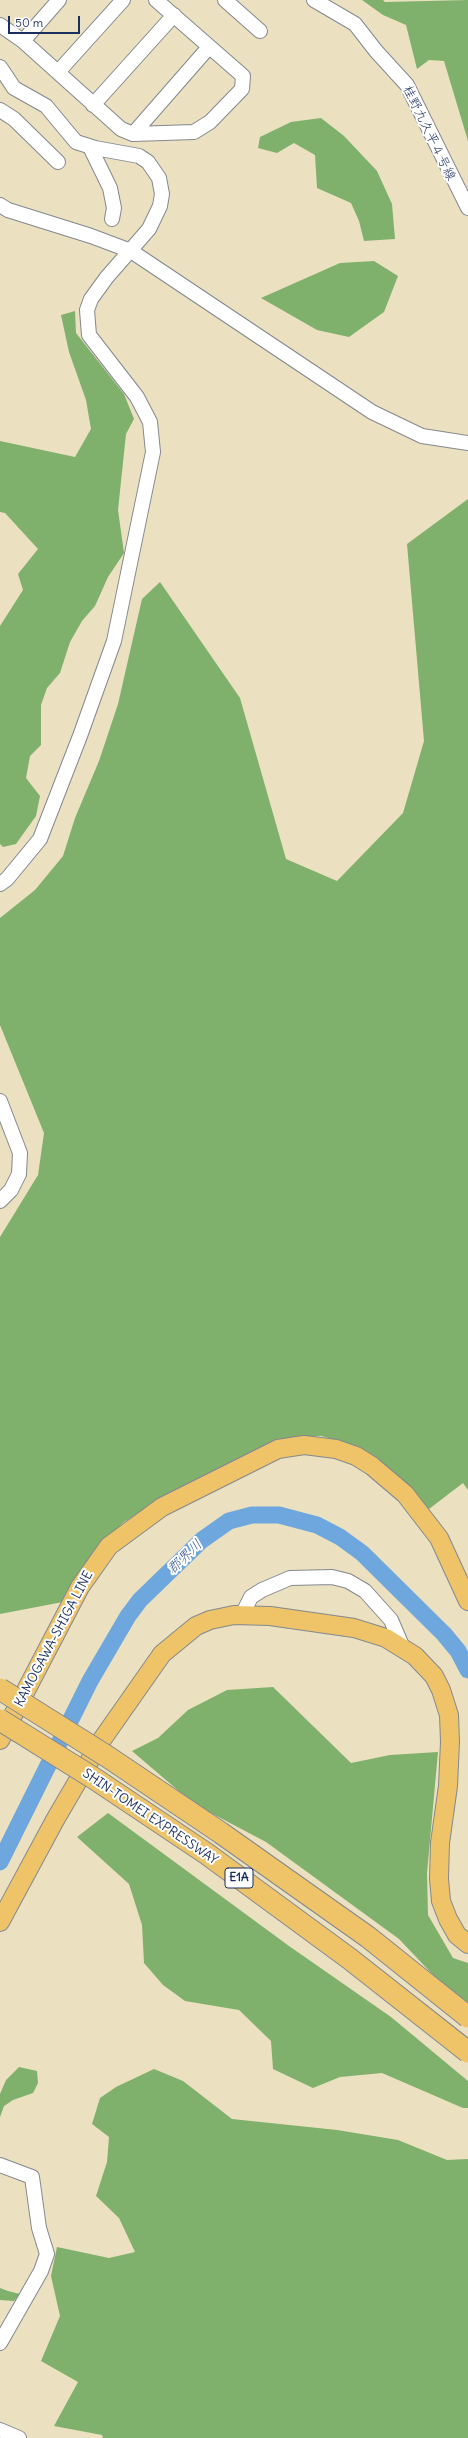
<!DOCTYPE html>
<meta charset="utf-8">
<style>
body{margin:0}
#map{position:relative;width:468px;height:2438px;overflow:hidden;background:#ebe1c0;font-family:Delius,sans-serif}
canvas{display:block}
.scale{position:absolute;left:8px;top:16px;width:72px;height:18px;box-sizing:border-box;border:2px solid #1b2f5e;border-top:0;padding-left:5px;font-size:12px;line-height:14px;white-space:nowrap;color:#1b2f5e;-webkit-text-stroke:3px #fff;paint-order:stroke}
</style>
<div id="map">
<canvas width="468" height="2438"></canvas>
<div class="scale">50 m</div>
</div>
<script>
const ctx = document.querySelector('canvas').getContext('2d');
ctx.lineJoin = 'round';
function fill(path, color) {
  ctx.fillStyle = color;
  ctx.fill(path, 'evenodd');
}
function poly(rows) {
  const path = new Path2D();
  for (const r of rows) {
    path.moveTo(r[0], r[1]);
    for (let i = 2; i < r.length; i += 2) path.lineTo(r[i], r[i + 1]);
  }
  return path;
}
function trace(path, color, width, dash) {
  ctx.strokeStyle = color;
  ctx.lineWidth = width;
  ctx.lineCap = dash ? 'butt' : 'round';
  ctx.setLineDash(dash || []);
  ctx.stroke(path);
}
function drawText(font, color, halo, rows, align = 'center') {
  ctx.font = font + ' Delius,"Klee One",sans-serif';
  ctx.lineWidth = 4;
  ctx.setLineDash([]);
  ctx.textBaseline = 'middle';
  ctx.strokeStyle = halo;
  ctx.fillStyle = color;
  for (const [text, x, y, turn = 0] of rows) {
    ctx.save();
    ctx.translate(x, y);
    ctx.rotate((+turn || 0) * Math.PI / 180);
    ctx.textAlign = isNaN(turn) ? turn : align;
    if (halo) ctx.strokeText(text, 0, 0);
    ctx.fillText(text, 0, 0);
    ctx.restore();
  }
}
fill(poly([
 [362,0,383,0,385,2,468,0,468,141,444,61,429,60,417,69,406,25,383,15],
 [321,118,344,136,377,171,392,204,395,239,364,241,359,221,351,203,317,188,315,155,294,143,277,153,258,148,260,137,291,122],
 [374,261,398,276,384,312,349,337,317,330,261,298,340,263],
 [75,311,76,333,124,394,134,419,126,434,118,510,124,553,108,577,95,606,82,621,70,642,60,673,47,688,41,705,41,745,30,756,26,778,40,796,36,816,16,844,3,847,0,844,0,626,23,590,18,574,38,549,5,513,0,512,0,441,75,457,91,429,86,400,69,352,61,315],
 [468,499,468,1490,463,1483,429,1509,360,1447,321,1436,277,1440,166,1496,124,1522,92,1553,68,1601,0,1614,0,1237,38,1175,44,1133,0,1025,0,918,35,890,63,856,75,818,99,761,118,704,142,599,160,582,240,698,286,859,337,881,403,813,424,741,407,544],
 [273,1687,351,1763,390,1755,438,1752,427,1873,428,1915,453,1958,468,1963,468,2004,435,1977,399,1939,266,1842,194,1804,132,1751,158,1738,188,1710,227,1690],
 [108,1813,289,1946,391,2017,468,2081,468,2108,463,2108,382,2073,340,2077,313,2088,273,2069,271,2041,239,2010,185,2001,163,1985,144,1963,142,1925,129,1884,77,1837],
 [19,2067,37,2071,38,2083,33,2093,13,2100,4,2106,0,2117,0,2094,6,2080],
 [154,2069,183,2081,232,2119,337,2130,398,2140,447,2160,468,2159,468,2438,103,2438,102,2435,54,2426,78,2382,41,2361,60,2316,51,2276,57,2247,109,2258,135,2252,119,2218,96,2196,107,2162,109,2137,92,2124,100,2098,116,2087],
 [0,2288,8,2291,20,2294,14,2301,0,2300]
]), '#7fb06c');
trace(poly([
 [0,1862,90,1681,128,1616,140,1600,202,1540,229,1521,252,1515,279,1515,317,1525,340,1537,362,1553,444,1634,458,1651,468,1670]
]), '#6da7dd', 17);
const minor = poly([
 [225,0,260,31],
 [314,0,355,24,376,51,407,85,468,208],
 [0,25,23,41,121,129,133,134,194,132,210,122,242,89,243,76,156,0],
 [23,41,59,0],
 [0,67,14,88,46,106,76,142,95,148,139,156,148,162,159,178,162,194,160,206,149,229,107,277,91,299,87,310,89,335,137,397,150,422,153,452,114,641,80,736,40,839,7,879,0,884],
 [58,72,123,0],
 [93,105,174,15],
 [0,110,14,119,58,162],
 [133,134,209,47],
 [90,147,110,188,114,208,112,219],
 [0,205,8,210,91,236,131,251,372,412,422,436,468,443],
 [0,1101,20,1153,19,1174,11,1190,0,1201],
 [242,1615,251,1597,262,1590,290,1578,332,1577,348,1581,365,1591,391,1620,403,1648],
 [0,2165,32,2177,39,2228,47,2254,41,2271,0,2343],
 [0,2430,19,2438]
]);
const major = poly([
 [0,1740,80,1587,109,1546,162,1507,278,1449,304,1445,336,1449,356,1456,372,1466,405,1494,439,1538,468,1601],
 [0,1922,55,1820,101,1741,162,1654,196,1626,210,1620,234,1615,270,1616,354,1628,386,1638,415,1656,434,1676,441,1690,449,1715,450,1742,448,1786,440,1843,439,1879,441,1901,448,1919,457,1935,468,1944]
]);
trace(minor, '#83888f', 16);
trace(major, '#83888f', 20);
trace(minor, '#fff', 14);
trace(major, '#efc469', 18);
const highwayBridge = poly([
 [0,1689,108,1757,221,1833,368,1937,468,2017],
 [0,1720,95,1779,207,1854,350,1959,468,2052]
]);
trace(highwayBridge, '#83888f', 23, []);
trace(highwayBridge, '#efc469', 21);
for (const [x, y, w] of [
 [239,1878,28]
]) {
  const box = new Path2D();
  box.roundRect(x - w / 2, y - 10, w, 20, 3);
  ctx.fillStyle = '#fff';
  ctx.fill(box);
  trace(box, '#1b2f5e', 1);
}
drawText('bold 12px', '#1b2f5e', null, [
 ["E1A",239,1878]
]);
drawText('13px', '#1b2f5e', '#fff', [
 ["桂野九久平４号線",429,133,64],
 ["KAMOGAWA-SHIGA LINE",54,1639,-62],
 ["SHIN-TOMEI EXPRESSWAY",150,1817,34]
]);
drawText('italic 14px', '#38598a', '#fff', [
 ["郡界川",185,1557,-44]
]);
</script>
